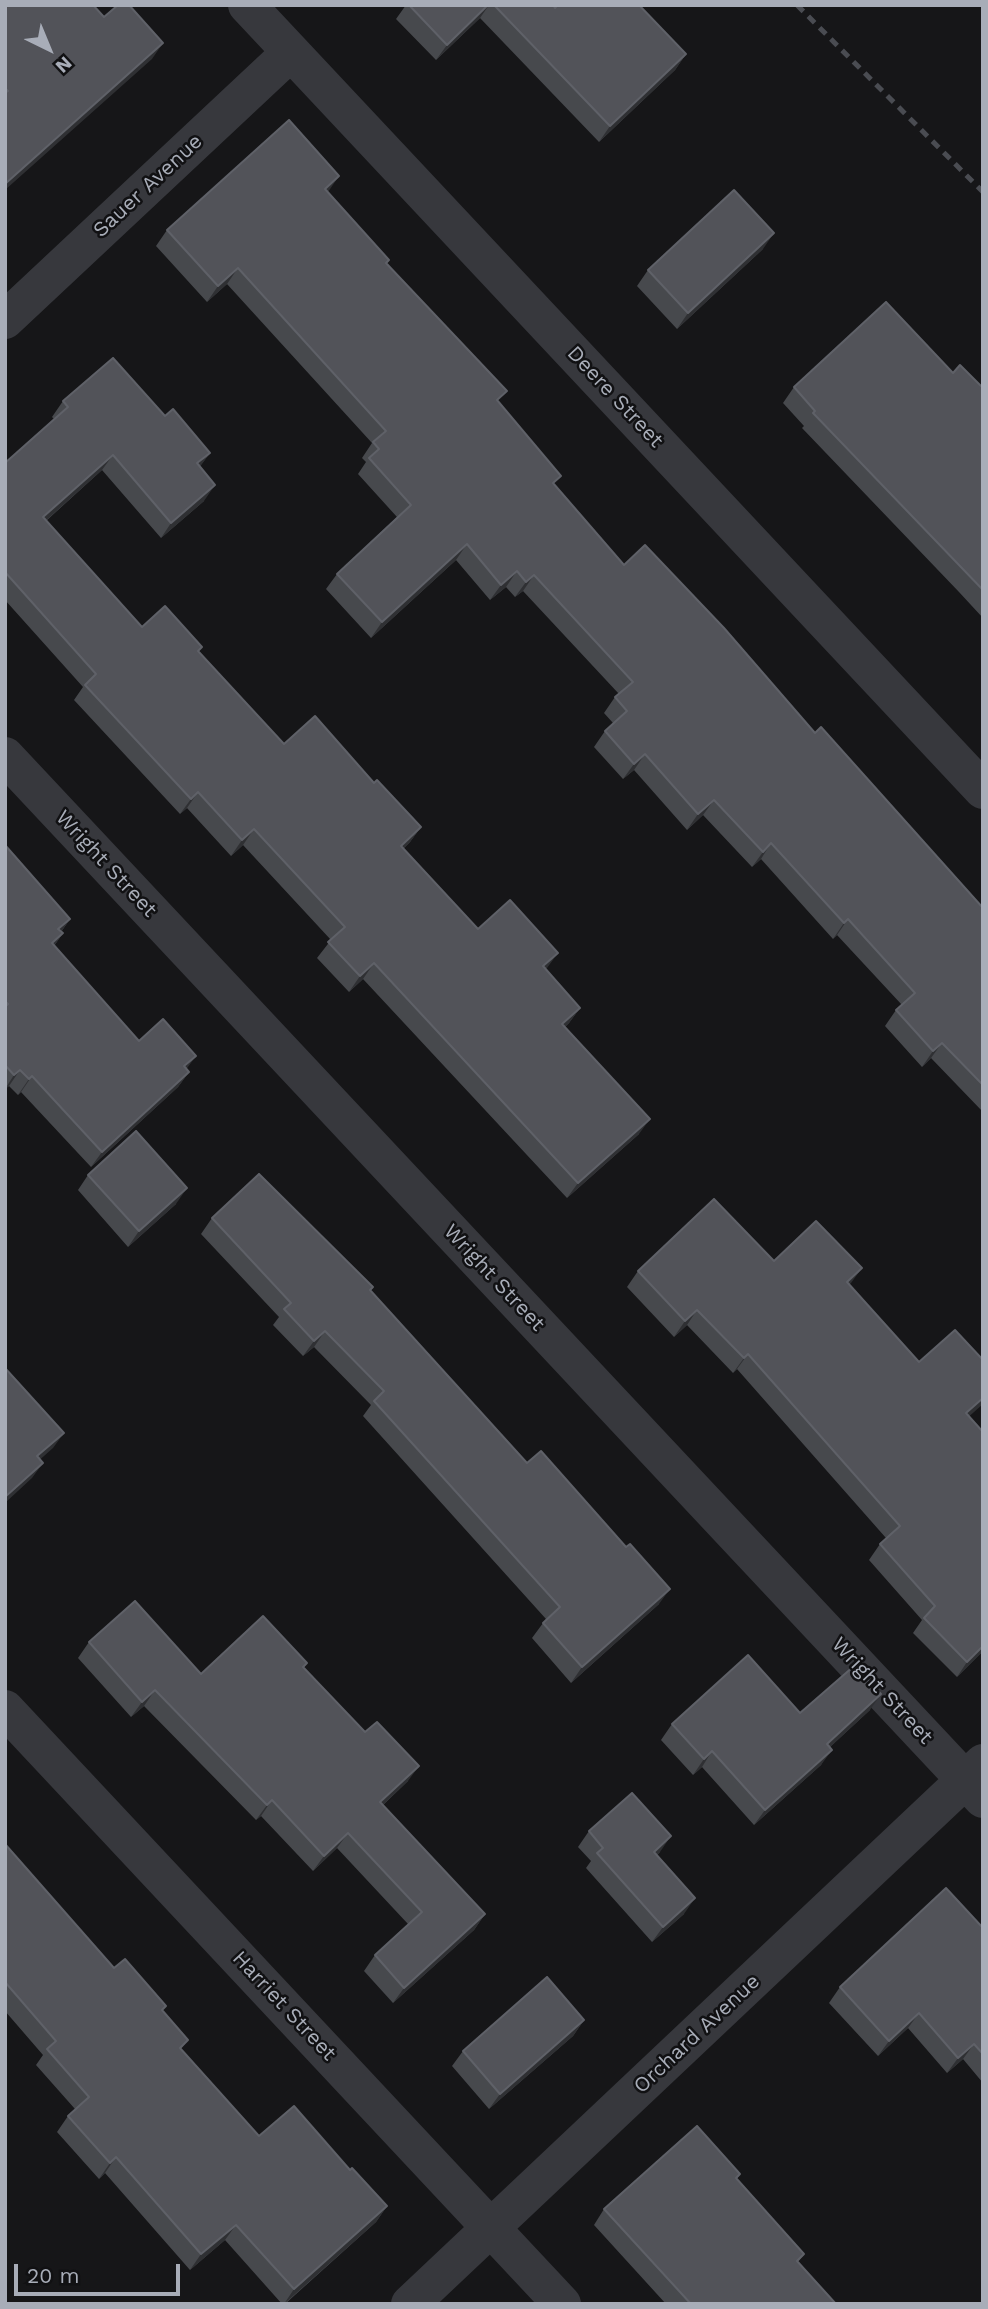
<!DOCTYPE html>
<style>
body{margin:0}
#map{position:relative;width:988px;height:2309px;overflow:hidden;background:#161618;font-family:"Work Sans",sans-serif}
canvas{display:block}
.frame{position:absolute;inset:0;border:7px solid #a8adb8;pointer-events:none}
.north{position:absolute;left:14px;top:14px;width:70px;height:70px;-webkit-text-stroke:5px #111113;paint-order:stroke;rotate:137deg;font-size:19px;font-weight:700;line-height:28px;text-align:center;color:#a8adb8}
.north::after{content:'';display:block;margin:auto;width:24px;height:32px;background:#a8adb8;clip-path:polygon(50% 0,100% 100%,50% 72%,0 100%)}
.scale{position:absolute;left:14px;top:2264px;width:166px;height:32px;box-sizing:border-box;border:4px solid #a8adb8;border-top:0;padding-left:9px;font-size:21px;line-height:24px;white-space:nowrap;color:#a8adb8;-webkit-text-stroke:5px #111113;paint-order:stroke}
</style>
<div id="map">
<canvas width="988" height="2309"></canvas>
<div class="frame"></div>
<div class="north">N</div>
<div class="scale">20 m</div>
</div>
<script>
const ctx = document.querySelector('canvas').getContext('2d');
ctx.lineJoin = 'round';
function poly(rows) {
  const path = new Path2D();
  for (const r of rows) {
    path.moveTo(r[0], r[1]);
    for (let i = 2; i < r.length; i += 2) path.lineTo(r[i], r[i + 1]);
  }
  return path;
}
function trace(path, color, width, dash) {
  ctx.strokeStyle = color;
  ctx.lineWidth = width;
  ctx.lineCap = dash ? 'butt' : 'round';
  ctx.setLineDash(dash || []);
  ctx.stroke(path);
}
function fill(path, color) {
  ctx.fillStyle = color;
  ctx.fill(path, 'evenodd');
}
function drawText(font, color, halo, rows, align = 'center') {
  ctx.font = font + ' "Work Sans",sans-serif';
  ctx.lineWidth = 5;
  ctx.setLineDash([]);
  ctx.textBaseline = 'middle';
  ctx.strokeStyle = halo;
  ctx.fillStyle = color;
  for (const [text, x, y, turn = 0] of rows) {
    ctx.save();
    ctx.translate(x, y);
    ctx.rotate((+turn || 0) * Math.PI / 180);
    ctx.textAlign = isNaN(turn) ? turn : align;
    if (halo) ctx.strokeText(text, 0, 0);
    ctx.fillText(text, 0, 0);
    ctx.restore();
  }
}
trace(poly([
 [247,5,983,790],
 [5,320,291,52],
 [5,756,983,1799],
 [5,1709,562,2304],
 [410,2304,983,1763]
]), '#37383d', 38);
trace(poly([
 [797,5,983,192]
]), '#4a4c52', 5, [9, 7]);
fill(poly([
 [406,5,553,5,555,8,686,54,675,70,599,142,480,18,436,60,396,19],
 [328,192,389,260,387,264,499,402,555,485,624,565,815,733,983,908,983,1112,931,1058,922,1067,885,1026,896,1010,902,1005,837,935,833,939,761,859,752,867,703,815,687,830,634,770,623,779,594,747,605,731,613,723,604,713,615,697,619,694,523,591,515,597,506,587,490,600,456,560,371,638,326,589,337,574,397,517,358,474,366,462,362,458,372,443,227,284,207,302,156,246,167,230],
 [763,249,677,329,637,286,648,270],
 [953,373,983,388,983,618,959,592,802,428,804,426,783,403,794,387],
 [63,401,165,416,210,453,200,466,204,501,161,538,102,470,46,521,142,627,199,652,284,744,374,783,421,827,410,842,403,849,478,929,546,969,580,1008,569,1023,565,1027,639,1134,567,1198,363,979,349,992,317,958,331,940,243,845,231,856,187,808,180,814,74,700,83,687,5,600,5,463,54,419,52,417],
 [5,845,70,919,61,932,63,933,54,946,139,1041,186,1069,189,1072,178,1087,91,1167,21,1092,18,1095,9,1086,5,1089],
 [88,1175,176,1204,128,1247,78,1190],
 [212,1218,373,1287,371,1291,527,1463,659,1604,571,1683,532,1638,546,1619,363,1416,371,1405,314,1347,303,1356,273,1325,279,1317,201,1234],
 [774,1261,850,1285,983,1432,983,1651,957,1677,913,1633,922,1620,869,1560,880,1544,886,1538,737,1369,733,1373,687,1325,674,1337,627,1287,638,1271],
 [89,1642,201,1674,307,1663,304,1668,408,1781,383,1805,485,1914,474,1930,393,2003,364,1971,375,1955,408,1924,337,1848,313,1871,261,1816,256,1820,144,1706,131,1717,78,1658],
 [870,1710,830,1747,821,1765,754,1825,702,1767,693,1775,661,1740,672,1724,800,1713],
 [589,1831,660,1852,657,1855,684,1914,652,1942,586,1868,591,1861,578,1847],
 [5,1844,114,1968,163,2011,188,2040,181,2049,259,2136,350,2170,387,2206,376,2222,285,2304,282,2304,225,2240,190,2270,105,2173,99,2179,57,2132,68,2116,75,2109,36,2065,43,2055,5,2011],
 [983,1928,983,2083,963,2059,947,2073,908,2028,878,2056,829,2003,840,1987],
 [584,2020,573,2036,489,2109,452,2066,463,2051],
 [740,2174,737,2179,804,2254,798,2262,836,2304,666,2304,594,2225,604,2209]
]), '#47494d');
fill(poly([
 [488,5,489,5,480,18,436,60,447,45],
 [163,43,152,59,5,190,5,184],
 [686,54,675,70,599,142,610,126],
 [339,176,328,192,325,189],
 [774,233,763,249,677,329,688,313],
 [238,268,227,284,207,302,218,286],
 [210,453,199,468,197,463],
 [113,455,102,470,32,533,43,517],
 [215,485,204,501,161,538,171,523],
 [467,544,456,560,371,638,382,622],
 [517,571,506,587,490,600,501,585],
 [534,575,523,591,515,597,526,582],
 [645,754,634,770,623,779,634,764],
 [198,792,187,808,180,814,191,799],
 [714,800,703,815,687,830,698,814],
 [421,827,410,842,390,862,401,846],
 [254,829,243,845,231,856,242,840],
 [771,843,761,859,752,867,763,852],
 [70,919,59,935,58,929],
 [848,919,837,935,833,939,844,923],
 [63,933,52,949,52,943],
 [558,953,547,968,532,982,543,966],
 [374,963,363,979,349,992,360,976],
 [580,1008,569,1023,551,1039,562,1024],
 [942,1043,931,1058,922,1067,933,1051],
 [196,1056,185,1071,184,1066],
 [20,1070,9,1086,5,1089,14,1075],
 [189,1072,178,1087,91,1167,102,1152],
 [32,1076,21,1092,18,1095,29,1079],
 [650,1119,639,1134,567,1198,578,1183],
 [187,1188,176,1204,128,1247,139,1231],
 [862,1268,851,1283,836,1298,847,1282],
 [697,1310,687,1325,674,1337,685,1321],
 [325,1331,314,1347,303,1356,314,1341],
 [748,1354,737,1369,733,1373,744,1358],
 [983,1398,983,1404,955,1429,966,1413],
 [64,1433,53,1448,26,1472,37,1456],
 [43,1463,32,1478,5,1503,5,1497],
 [670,1589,659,1604,571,1683,582,1667],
 [983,1646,983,1651,957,1677,967,1662],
 [155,1690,144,1706,131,1717,142,1702],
 [881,1694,870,1710,816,1760,827,1744],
 [832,1750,821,1765,754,1825,765,1810],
 [712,1751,702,1767,693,1775,704,1759],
 [419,1766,408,1781,369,1818,380,1802],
 [272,1800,261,1816,256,1820,267,1805],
 [348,1833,337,1848,313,1871,324,1856],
 [671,1836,660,1852,643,1868,654,1852],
 [695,1898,684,1914,652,1942,663,1927],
 [485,1914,474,1930,393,2003,404,1988],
 [919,2013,908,2028,878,2056,889,2041],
 [584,2020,573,2036,489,2109,500,2094],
 [974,2044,963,2059,947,2073,958,2058],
 [116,2157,105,2173,99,2179,110,2163],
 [387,2206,376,2222,284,2304,294,2289],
 [236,2225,225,2240,190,2270,201,2254]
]), '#2f3033');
const building = poly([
 [5,5,93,5,104,17,118,5,129,5,163,43,5,184,5,93,8,91,5,88,5,5],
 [409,5,488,5,447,45,409,5],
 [494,5,553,5,555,8,558,5,639,5,686,54,610,126,494,5],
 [289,120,339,176,325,189,389,260,386,263,507,391,497,400,561,476,553,483,624,565,645,545,724,628,815,733,821,727,983,908,983,1085,942,1043,933,1051,896,1010,915,993,848,919,844,923,771,843,763,852,714,800,698,814,645,754,634,764,605,731,627,711,615,697,633,682,534,575,526,582,517,571,501,585,467,544,382,622,337,574,411,505,369,458,379,449,373,442,386,431,238,268,218,286,167,230,289,120],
 [734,190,774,233,688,313,648,270,734,190],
 [886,302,953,373,960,365,983,388,983,590,813,413,815,411,794,387,886,302],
 [113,358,165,416,173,409,210,453,197,463,215,485,171,523,113,455,43,517,142,627,165,606,202,647,198,651,284,744,315,716,374,783,377,780,421,827,401,846,478,929,510,900,558,953,543,966,580,1008,562,1024,650,1119,578,1183,374,963,360,976,328,942,345,927,254,829,242,840,198,792,191,799,85,685,96,674,5,572,5,463,68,407,63,401,113,358],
 [5,845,70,919,58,929,63,933,52,943,139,1041,163,1019,196,1056,184,1066,189,1072,102,1152,32,1076,29,1079,20,1070,14,1075,5,1065,5,1007,8,1004,5,1001,5,845],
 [136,1131,187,1188,139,1231,88,1175,136,1131],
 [259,1174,373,1287,370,1290,527,1463,541,1451,626,1547,630,1544,670,1589,582,1667,543,1623,560,1607,374,1401,384,1391,325,1331,314,1341,284,1309,291,1303,212,1218,259,1174],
 [714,1199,774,1261,816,1221,862,1268,847,1282,919,1362,955,1330,983,1360,983,1398,966,1413,983,1432,983,1646,967,1662,924,1618,935,1606,880,1544,900,1526,748,1354,744,1358,697,1310,685,1321,638,1271,714,1199],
 [5,1368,64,1433,37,1456,43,1463,5,1497,5,1368],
 [135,1601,201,1674,263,1616,307,1663,303,1667,365,1732,377,1722,419,1766,380,1802,485,1914,404,1988,375,1955,422,1912,348,1833,324,1856,272,1800,267,1805,155,1690,142,1702,89,1642,135,1601],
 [748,1655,800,1713,854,1666,881,1694,827,1744,832,1750,765,1810,712,1751,704,1759,672,1724,748,1655],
 [632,1793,671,1836,654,1852,695,1898,663,1927,597,1853,603,1848,589,1831,632,1793],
 [5,1844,114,1968,125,1959,166,2006,162,2010,188,2040,180,2048,259,2136,294,2106,350,2170,352,2168,387,2206,294,2289,236,2225,201,2254,116,2157,110,2163,68,2116,89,2097,47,2049,56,2041,5,1982,5,1844],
 [946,1888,983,1928,983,2054,974,2044,958,2058,919,2013,889,2041,840,1987,946,1888],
 [547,1977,584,2020,500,2094,463,2051,547,1977],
 [697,2126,740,2174,736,2178,804,2254,797,2261,836,2304,691,2304,604,2209,697,2126]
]);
fill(building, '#525359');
trace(building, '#5f6168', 2);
drawText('21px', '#a8adb8', '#111113', [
 ["Sauer Avenue",148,186,-43],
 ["Deere Street",615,397,47],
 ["Wright Street",106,864,47],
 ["Wright Street",494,1278,47],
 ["Wright Street",882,1691,47],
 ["Harriet Street",284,2006,47],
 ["Orchard Avenue",697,2034,-43]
]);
</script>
